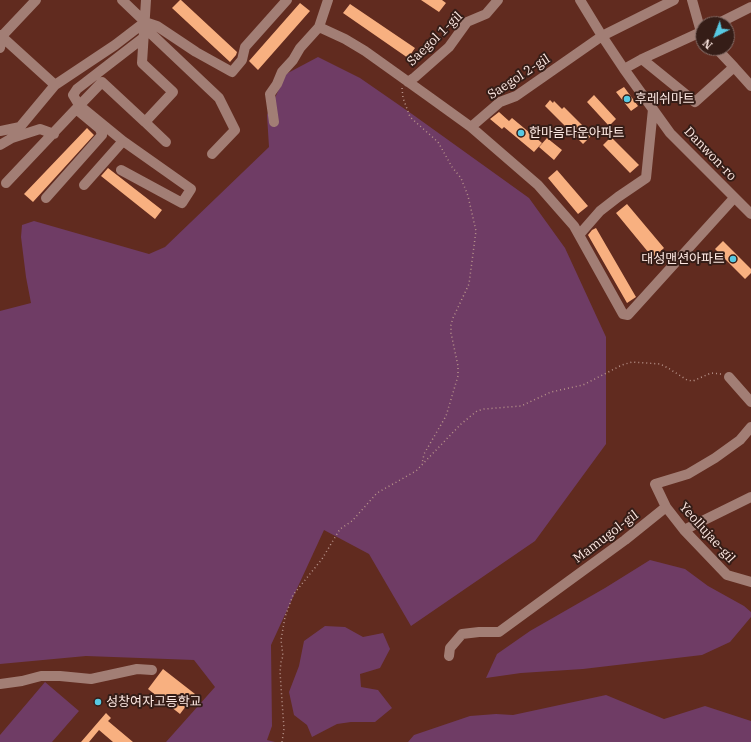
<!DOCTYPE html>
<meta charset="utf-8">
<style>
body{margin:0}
#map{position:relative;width:751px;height:742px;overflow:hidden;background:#612b1f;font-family:"IBM Plex Serif",serif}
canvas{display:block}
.north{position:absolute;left:695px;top:16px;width:40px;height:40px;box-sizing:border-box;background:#351d17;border:1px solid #856e68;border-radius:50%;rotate:222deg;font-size:11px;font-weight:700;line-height:16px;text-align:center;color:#fde8e2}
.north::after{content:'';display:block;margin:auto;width:14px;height:18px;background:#57c9e2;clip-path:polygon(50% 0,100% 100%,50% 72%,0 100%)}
</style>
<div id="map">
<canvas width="751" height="742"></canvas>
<div class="north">N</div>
</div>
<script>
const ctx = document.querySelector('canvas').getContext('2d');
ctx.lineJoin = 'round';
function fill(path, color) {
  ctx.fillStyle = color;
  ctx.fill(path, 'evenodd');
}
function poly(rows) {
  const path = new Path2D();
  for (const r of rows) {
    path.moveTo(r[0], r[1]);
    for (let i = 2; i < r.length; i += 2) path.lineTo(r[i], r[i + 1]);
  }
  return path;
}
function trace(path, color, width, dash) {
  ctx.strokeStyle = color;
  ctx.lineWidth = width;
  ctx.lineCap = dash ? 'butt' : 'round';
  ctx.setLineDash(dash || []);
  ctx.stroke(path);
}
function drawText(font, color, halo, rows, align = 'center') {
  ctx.font = font + ' "IBM Plex Serif","Noto Sans KR",serif';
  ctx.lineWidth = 4;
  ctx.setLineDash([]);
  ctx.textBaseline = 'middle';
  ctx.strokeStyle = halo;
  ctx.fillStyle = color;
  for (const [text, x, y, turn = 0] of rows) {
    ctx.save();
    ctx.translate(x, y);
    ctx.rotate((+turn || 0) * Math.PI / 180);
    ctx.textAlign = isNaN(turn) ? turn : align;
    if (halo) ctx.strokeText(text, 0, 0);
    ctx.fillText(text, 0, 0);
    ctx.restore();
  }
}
fill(poly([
 [318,57,360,78,412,114,529,198,565,248,606,337,606,444,535,541,411,626,369,554,324,530,271,645,272,726,267,740,275,742,166,742,215,687,194,660,86,656,0,664,0,311,31,303,26,277,21,237,22,225,34,221,149,254,165,247,269,147,267,115,286,74],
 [650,560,685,569,708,586,744,606,751,612,751,617,730,642,702,655,583,669,521,673,486,678,497,654,530,631,605,588],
 [325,626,345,627,363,637,383,633,390,649,380,668,360,674,361,687,378,690,392,708,375,722,351,722,337,724,312,737,307,725,294,715,289,692,299,666,304,641],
 [45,682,79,711,52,742,0,742,0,735],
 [606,695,664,719,705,706,751,721,751,742,408,742,414,735,470,716,496,714,513,715]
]), '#6f3c65');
fill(poly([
 [180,0,181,0,237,52,236,55,230,62,172,8],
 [421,0,442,0,446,3,439,12],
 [300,3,310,11,258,70,249,61],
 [350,4,415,48,408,58,343,13],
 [624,87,638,106,631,111,616,92],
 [594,95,616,119,609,126,587,102],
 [550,100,553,103,554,101,562,109,564,107,592,135,583,144,545,106],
 [499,112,509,121,512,118,542,143,534,152,504,127,502,129,490,119],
 [87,128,94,135,33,202,24,194],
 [611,137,639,165,630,173,603,145],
 [547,138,562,150,554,160,539,147],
 [108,168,162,210,155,219,101,176],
 [557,170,588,206,578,214,548,178],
 [627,204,664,248,653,258,616,213],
 [596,228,636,297,627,303,588,235,592,230],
 [723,241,751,269,751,273,745,279,715,249],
 [163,669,195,694,180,714,148,689],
 [106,713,111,718,108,721,133,742,113,742,99,730,89,742,81,742]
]), '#f8b080');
trace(poly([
 [402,88,403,98,410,117,438,142,452,167,461,178,468,196,476,231,469,284,453,318,451,325,451,333,458,366,458,376,446,416,424,454,422,464],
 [282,742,284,729,280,672,281,662,283,656,281,640,285,617,293,595,322,559,340,529,352,521,377,493,416,471,461,424,477,411,484,409,521,406,551,392,583,385,622,365,632,362,660,364,668,368,687,380,693,381,711,373,721,374]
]), '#b7938a', 1.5, [1, 3]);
trace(poly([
 [122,0,145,22,157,26,196,52,232,72,242,60,245,47,287,0],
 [580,0,602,36,624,69,670,133,751,214],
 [692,0,701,32,703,35],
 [717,24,751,7],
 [144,27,219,98,235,130,212,154],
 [319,27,345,39,365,51,428,96,471,127,538,185,574,226,623,314,628,315,734,198],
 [0,35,55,85],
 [0,48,2,36,36,0],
 [716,48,734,67,751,86],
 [642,59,695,102,734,67],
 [624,69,642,59,703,31],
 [408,82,415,77,449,47,467,22,486,14,498,0],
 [76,109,102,82,145,122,173,92,142,63,146,0],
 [145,122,166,142],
 [274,122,270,94,277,84,282,72,293,60,300,48,319,27,328,0],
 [471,127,500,102,516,96,602,36,674,0],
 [0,131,20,127,55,85,115,45,145,22],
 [0,145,12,138,40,129,54,134],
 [121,170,182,203,191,189,123,141,79,105,73,95,77,89,143,38],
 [6,183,76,109,100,129,102,135,46,198],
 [84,185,123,141],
 [579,235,600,211,618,197,646,178,653,109],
 [729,377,751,402],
 [751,427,740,440,715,458,688,474,655,484,666,507,684,530,727,575,751,582],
 [684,530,751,497],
 [449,656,450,648,462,634,479,632,499,632,625,540,666,507],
 [0,684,22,681,41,676,60,676,91,679,137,669,152,670]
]), '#a27e75', 10);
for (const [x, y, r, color] of [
 [627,99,4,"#57c9e2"],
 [521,133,4,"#57c9e2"],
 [733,259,4,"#57c9e2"],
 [98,702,4,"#57c9e2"]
]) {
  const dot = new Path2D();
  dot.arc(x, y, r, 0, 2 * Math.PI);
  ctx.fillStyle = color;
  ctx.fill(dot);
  trace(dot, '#351d17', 1.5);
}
drawText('13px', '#fde8e2', '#351d17', [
 ["Saegol 1-gil",435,39,-44],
 ["Saegol 2-gil",519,77,-33],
 ["Danwon-ro",710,154,46],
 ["Yeollujae-gil",707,533,48],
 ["Mamugol-gil",606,537,-37]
]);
drawText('13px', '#fde8e2', '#351d17', [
 ["후레쉬마트",635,99],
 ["한마음타운아파트",529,133],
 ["대성맨션아파트",725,259,"right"],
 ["성창여자고등학교",106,702]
], 'left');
</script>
